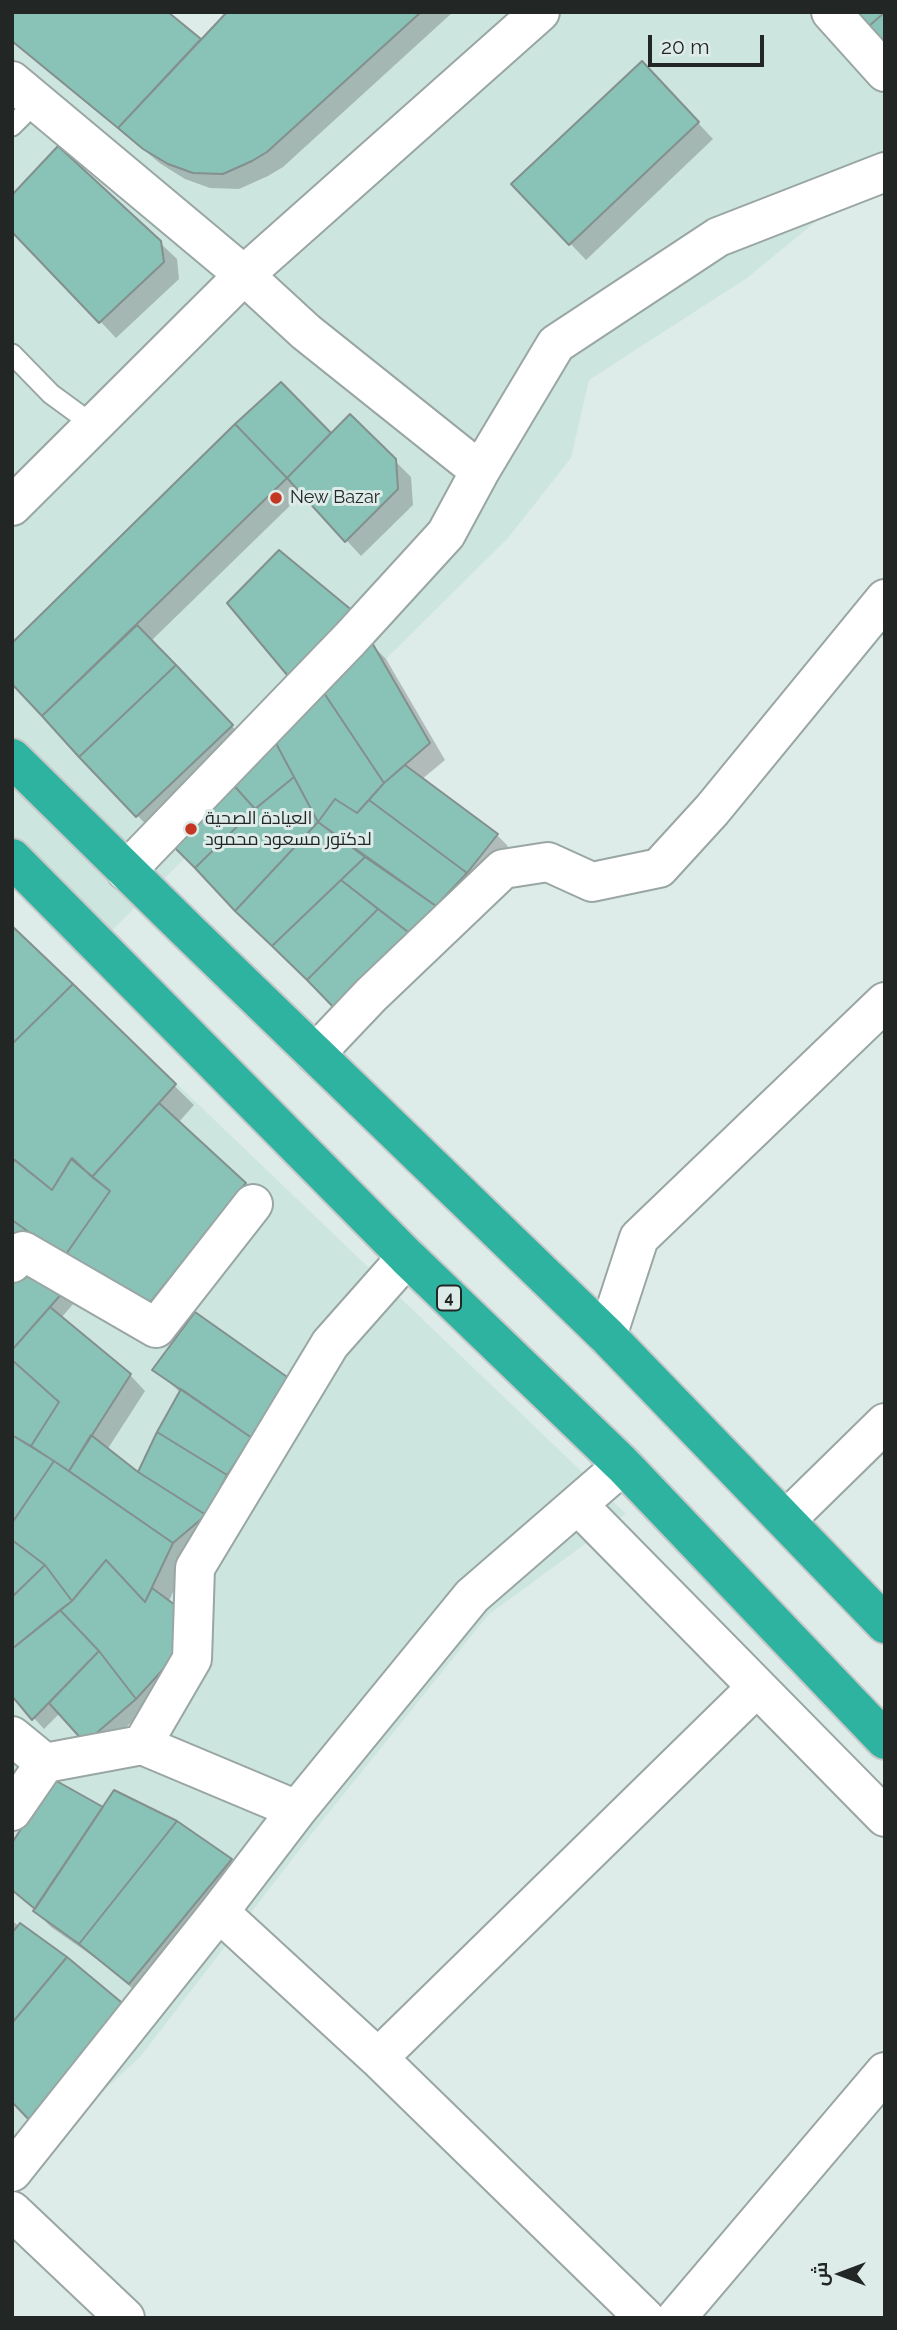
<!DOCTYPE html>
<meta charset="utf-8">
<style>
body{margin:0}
#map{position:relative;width:897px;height:2330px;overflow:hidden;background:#deece9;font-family:Raleway,Cairo,sans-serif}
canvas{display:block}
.frame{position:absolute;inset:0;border:14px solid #222726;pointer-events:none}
.north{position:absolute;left:806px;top:2239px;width:70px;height:70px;-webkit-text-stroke:5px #deece9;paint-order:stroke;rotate:270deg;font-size:19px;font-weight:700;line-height:28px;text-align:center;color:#222726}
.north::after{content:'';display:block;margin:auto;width:24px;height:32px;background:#222726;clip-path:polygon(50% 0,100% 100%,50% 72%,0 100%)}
.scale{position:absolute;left:648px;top:35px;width:116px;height:32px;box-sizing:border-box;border:4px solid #222726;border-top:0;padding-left:9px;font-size:21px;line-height:24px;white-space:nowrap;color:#222726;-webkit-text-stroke:5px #deece9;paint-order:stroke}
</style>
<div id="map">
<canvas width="897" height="2330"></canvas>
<div class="frame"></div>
<div class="north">ش</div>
<div class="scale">20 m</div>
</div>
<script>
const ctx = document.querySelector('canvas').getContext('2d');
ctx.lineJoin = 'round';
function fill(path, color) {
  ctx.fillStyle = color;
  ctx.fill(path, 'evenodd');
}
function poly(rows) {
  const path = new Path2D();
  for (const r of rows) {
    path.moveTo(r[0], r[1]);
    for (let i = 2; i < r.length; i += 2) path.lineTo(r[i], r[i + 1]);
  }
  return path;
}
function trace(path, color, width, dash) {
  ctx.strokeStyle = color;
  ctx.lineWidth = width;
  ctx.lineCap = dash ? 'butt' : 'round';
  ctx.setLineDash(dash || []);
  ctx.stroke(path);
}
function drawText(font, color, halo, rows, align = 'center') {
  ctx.font = font + ' Raleway,Cairo,sans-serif';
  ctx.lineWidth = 6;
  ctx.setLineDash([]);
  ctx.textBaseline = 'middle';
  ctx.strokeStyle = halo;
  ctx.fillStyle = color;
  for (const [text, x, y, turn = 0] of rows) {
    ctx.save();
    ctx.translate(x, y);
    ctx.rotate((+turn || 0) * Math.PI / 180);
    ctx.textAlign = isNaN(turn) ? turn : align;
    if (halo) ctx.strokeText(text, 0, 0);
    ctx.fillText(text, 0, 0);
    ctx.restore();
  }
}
fill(poly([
 [12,12,168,12,201,39,227,12,885,12,885,165,747,278,589,380,571,458,508,538,82,960,12,888],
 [12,926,626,1514,488,1615,310,1836,140,2057,12,2176]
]), '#cde5df');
fill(poly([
 [12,12,165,12,201,41,230,12,453,12,283,167,268,176,239,189,210,188,185,179,161,164,12,42],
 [657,79,713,139,586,260,514,184],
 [160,243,177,259,179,279,116,338,39,256],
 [297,400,331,436,350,416,411,477,413,505,361,556,303,493,151,641,247,742,153,832,12,682],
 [371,644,386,659,445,760,421,780,497,835,508,846,423,946,353,1024,273,945],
 [12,928,194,1105,178,1123,256,1195,157,1318,12,1267],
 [12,1281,63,1292,74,1303,61,1318,130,1375,145,1391,107,1450,138,1475,181,1393,155,1370,289,1381,188,1560,168,1603,190,1623,148,1708,97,1752,60,1713,44,1729,12,1694],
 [102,1808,176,1823,231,1861,247,1876,145,1999,97,1959,51,1927,35,1911],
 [12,1921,66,1959,12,2099]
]), '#0003');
const building = poly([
 [12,12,168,12,201,39,118,128,12,41,12,12],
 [227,12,421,12,267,152,252,161,223,174,193,173,168,164,143,149,118,128,227,12],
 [857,12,885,12,869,26,857,12],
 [885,12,885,45,869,26,885,12],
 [642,61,699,122,569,245,511,184,642,61],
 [58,146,161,241,164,262,99,323,12,232,12,195,58,146],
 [281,382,331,433,287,478,235,424,281,382],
 [350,414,396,459,398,489,345,542,287,478,350,414],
 [235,424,287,478,42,716,12,684,12,643,235,424],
 [279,550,360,617,293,682,227,603,279,550],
 [137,625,176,665,79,757,42,716,137,625],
 [371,641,430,743,384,783,320,687,371,641],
 [176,665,233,725,136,817,79,757,176,665],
 [320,687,384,783,357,813,335,799,318,822,271,734,320,687],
 [271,734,294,777,255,809,229,780,271,734],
 [405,765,498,834,467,873,369,800,384,783,405,765],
 [294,777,318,822,235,911,195,868,255,809,294,777],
 [229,780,255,809,195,868,168,841,229,780],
 [335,799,357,813,369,800,467,873,436,906,318,822,335,799],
 [318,822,365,857,272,946,235,911,318,822],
 [365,857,436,906,412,935,341,880,365,857],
 [341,880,378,909,307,980,272,946,341,880],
 [378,909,412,935,341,1015,307,980,378,909],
 [12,926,73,984,12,1044,12,926],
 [73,984,176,1084,92,1177,72,1158,52,1190,12,1158,12,1044,73,984],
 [159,1103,246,1183,145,1309,64,1257,110,1191,92,1177,159,1103],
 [71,1159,110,1191,64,1257,12,1220,12,1164,15,1160,52,1190,71,1159],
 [12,1220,26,1230,12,1245,12,1220],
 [22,1265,64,1291,12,1350,12,1279,22,1265],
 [50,1307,131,1374,69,1471,31,1446,59,1402,12,1360,12,1350,50,1307],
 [195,1312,290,1379,252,1438,152,1370,195,1312],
 [12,1360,59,1402,31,1446,12,1435,12,1360],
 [181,1389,252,1438,227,1475,157,1432,181,1389],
 [157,1432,227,1475,206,1515,138,1472,157,1432],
 [12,1435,54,1461,12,1523,12,1435],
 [91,1435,138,1472,206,1515,173,1543,69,1471,91,1435],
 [54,1461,173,1543,145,1602,106,1560,72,1601,45,1565,12,1540,12,1523,54,1461],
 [12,1540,45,1565,12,1597,12,1540],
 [106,1560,145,1602,152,1588,175,1605,178,1653,136,1699,99,1651,60,1610,72,1601,106,1560],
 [45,1565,72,1601,12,1649,12,1597,45,1565],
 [60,1610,99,1651,32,1720,12,1696,12,1649,60,1610],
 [99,1651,136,1699,85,1743,49,1703,99,1651],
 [53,1779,103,1807,35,1909,12,1890,12,1843,53,1779],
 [114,1790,177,1821,79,1944,33,1911,114,1790],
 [177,1821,232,1859,129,1984,79,1944,177,1821],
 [20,1923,67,1957,12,2023,12,1933,20,1923],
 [67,1957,127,2007,35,2126,12,2102,12,2023,67,1957]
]);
fill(building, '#89c3b8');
trace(building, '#83908d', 2);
const lane = poly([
 [12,126,37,101],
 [12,354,51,394,92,424]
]);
const street = poly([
 [831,12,885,72],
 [12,81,244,275,306,332,480,471],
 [126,871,350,639,446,534,480,471,556,344,718,237,885,172],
 [315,1054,371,995,503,869,548,862,592,882,659,868,712,810,885,599],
 [12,1263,23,1251,156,1328,253,1204],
 [607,1336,639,1238,885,1002],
 [578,1505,885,1817],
 [786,1520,885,1423],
 [12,1736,45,1763],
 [142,1745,297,1810],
 [12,1811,45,1763,142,1745,192,1659,195,1568,330,1344,407,1257],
 [219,1912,378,2058,645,2318],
 [378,2058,757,1687],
 [12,2172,219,1912,297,1810,472,1596,623,1465],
 [12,2211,125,2318],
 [676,2318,885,2072]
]);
const secondary = poly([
 [12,506,244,275,540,12]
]);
const highway = poly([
 [12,758,188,931,607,1336,885,1624],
 [12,858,407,1257,623,1465,885,1740]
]);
trace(lane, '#99a6a3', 23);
trace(street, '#99a6a3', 42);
trace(secondary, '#99a6a3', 42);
trace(highway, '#c6c7c7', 42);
trace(lane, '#fff', 19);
trace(street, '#fff', 38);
trace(secondary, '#fff', 38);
trace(highway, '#2eb3a1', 38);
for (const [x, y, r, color] of [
 [276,498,7,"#c33723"],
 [191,829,7,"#c33723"]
]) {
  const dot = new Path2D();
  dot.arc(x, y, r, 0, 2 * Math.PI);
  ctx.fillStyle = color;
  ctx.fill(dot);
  trace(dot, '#deece9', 2.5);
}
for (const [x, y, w] of [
 [449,1298,24]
]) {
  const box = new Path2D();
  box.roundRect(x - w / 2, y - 12.5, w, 25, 5);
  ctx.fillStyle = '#deece9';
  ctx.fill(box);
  trace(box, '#222726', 2);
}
drawText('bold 16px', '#222726', null, [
 ["4",449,1298]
]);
drawText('18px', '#222726', '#deece9', [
 ["New Bazar",290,498],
 ["العيادة الصحية",205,819],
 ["لدكتور مسعود محمود",205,840]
], 'left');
</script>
